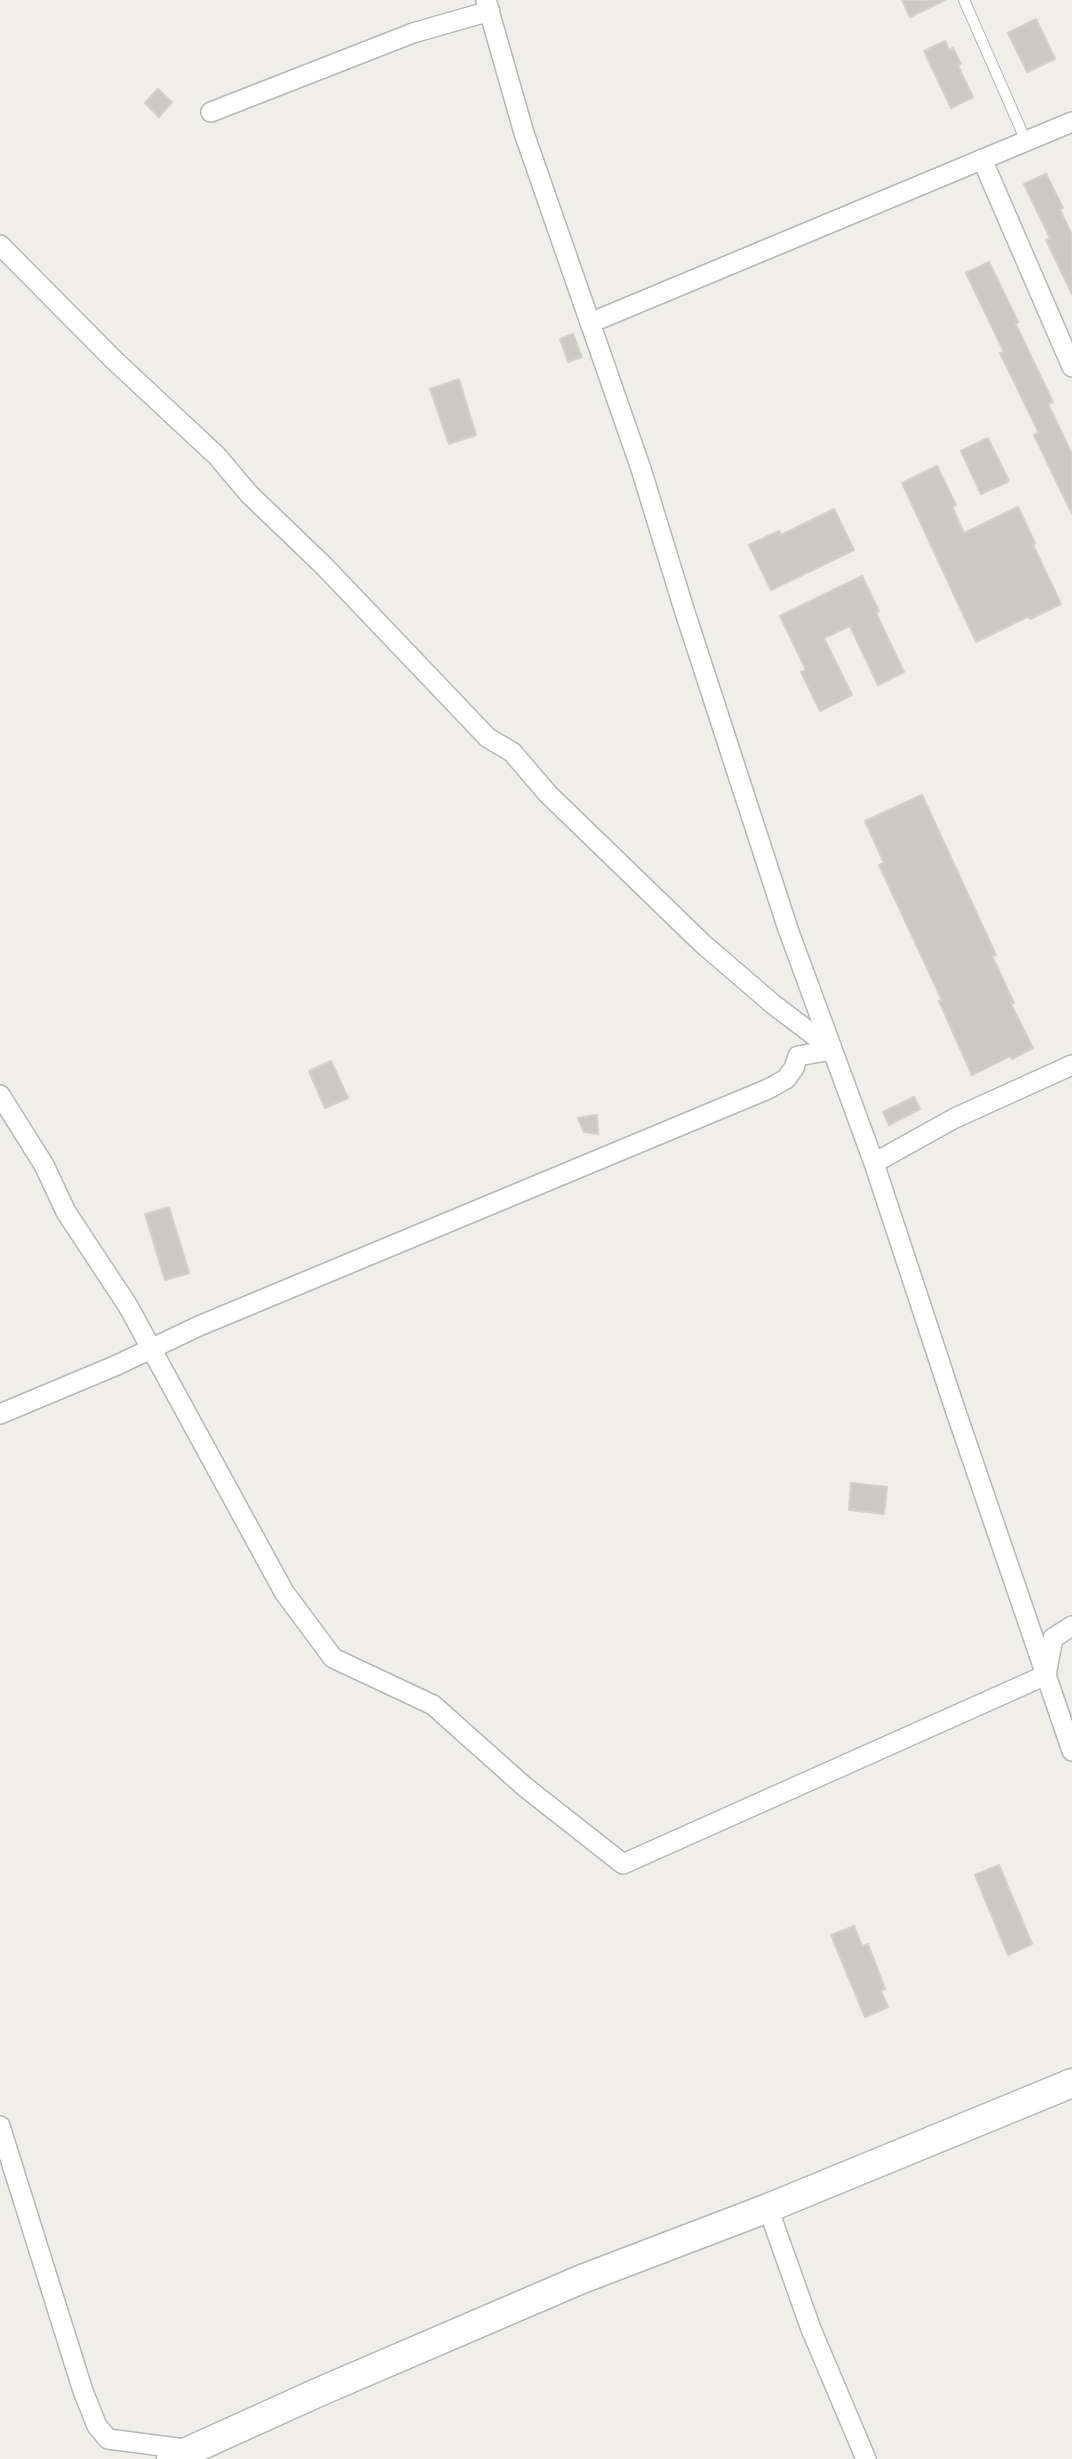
<!DOCTYPE html>
<style>
body{margin:0}
canvas{display:block;background:#efeee8}
</style>
<canvas width="1072" height="2459"></canvas>
<script>
const ctx = document.querySelector('canvas').getContext('2d');
ctx.lineJoin = 'round';
function fill(path, color) {
  ctx.fillStyle = color;
  ctx.fill(path, 'evenodd');
}
function poly(rows) {
  const path = new Path2D();
  for (const r of rows) {
    path.moveTo(r[0], r[1]);
    for (let i = 2; i < r.length; i += 2) path.lineTo(r[i], r[i + 1]);
  }
  return path;
}
function trace(path, color, width, dash) {
  ctx.strokeStyle = color;
  ctx.lineWidth = width;
  ctx.lineCap = dash ? 'butt' : 'round';
  ctx.setLineDash(dash || []);
  ctx.stroke(path);
}
const building = poly([
 [902,0,945,0,910,17,902,0],
 [1036,19,1055,59,1027,72,1008,33,1036,19],
 [945,41,949,50,953,48,961,64,958,66,973,97,951,108,924,51,945,41],
 [158,89,172,102,159,117,145,103,158,89],
 [1046,174,1063,208,1060,210,1072,235,1072,294,1046,240,1050,238,1024,184,1046,174],
 [989,262,1018,322,1015,323,1053,402,1048,404,1072,454,1072,514,1034,435,1039,433,1000,353,1004,352,966,273,989,262],
 [573,334,582,357,568,362,560,339,573,334],
 [459,379,476,435,449,444,430,389,459,379],
 [988,438,1009,481,981,494,961,451,988,438],
 [937,466,956,505,952,507,964,533,1018,507,1035,543,1033,545,1061,604,1030,619,1029,616,976,642,902,483,937,466],
 [834,509,854,550,771,590,749,545,779,531,781,535,834,509],
 [862,576,879,611,876,613,904,672,878,685,850,626,824,638,852,695,820,711,801,672,806,670,780,616,862,576],
 [922,795,996,955,992,956,1014,1003,1011,1004,1033,1048,1012,1059,1010,1056,972,1075,939,1001,942,1000,879,865,884,863,865,821,922,795],
 [331,1061,348,1098,325,1108,309,1071,331,1061],
 [914,1097,920,1109,889,1125,883,1112,914,1097],
 [597,1115,598,1134,584,1132,578,1118,597,1115],
 [169,1207,189,1273,165,1280,145,1214,169,1207],
 [851,1483,887,1487,884,1514,849,1510,851,1483],
 [999,1865,1032,1944,1008,1955,975,1875,999,1865],
 [854,1926,862,1946,868,1944,885,1989,881,1991,888,2007,865,2017,831,1935,854,1926]
]);
fill(building, '#cbc9c4');
trace(building, '#d3d0c7', 2);
const lane = poly([
 [964,0,1026,141]
]);
const street = poly([
 [486,0,524,133,641,469,683,606,788,929,874,1163,955,1409,1072,1751],
 [211,112,413,33,490,11],
 [982,159,1072,367],
 [0,245,114,360,217,456,249,494,324,566,488,738,512,752,548,794,703,944,774,1005,832,1049],
 [590,323,1072,122],
 [0,1095,44,1165,66,1212,128,1306,284,1592,333,1658,433,1705,525,1787,623,1864,1046,1675,1053,1638,1072,1626],
 [874,1163,955,1118,1072,1065],
 [0,1414,117,1365,199,1326,768,1089,786,1079,794,1068,798,1056,832,1050],
 [0,2126,83,2391,97,2426,108,2439,192,2450],
 [768,2208,811,2329,866,2459]
]);
const secondary = poly([
 [171,2459,319,2392,582,2279,768,2208,1072,2083]
]);
trace(lane, '#b5b7bb', 12);
trace(street, '#b5b7bb', 22);
trace(secondary, '#b4b6ba', 31);
trace(lane, '#fff', 10);
trace(street, '#fff', 19);
trace(secondary, '#fff', 28);
</script>
